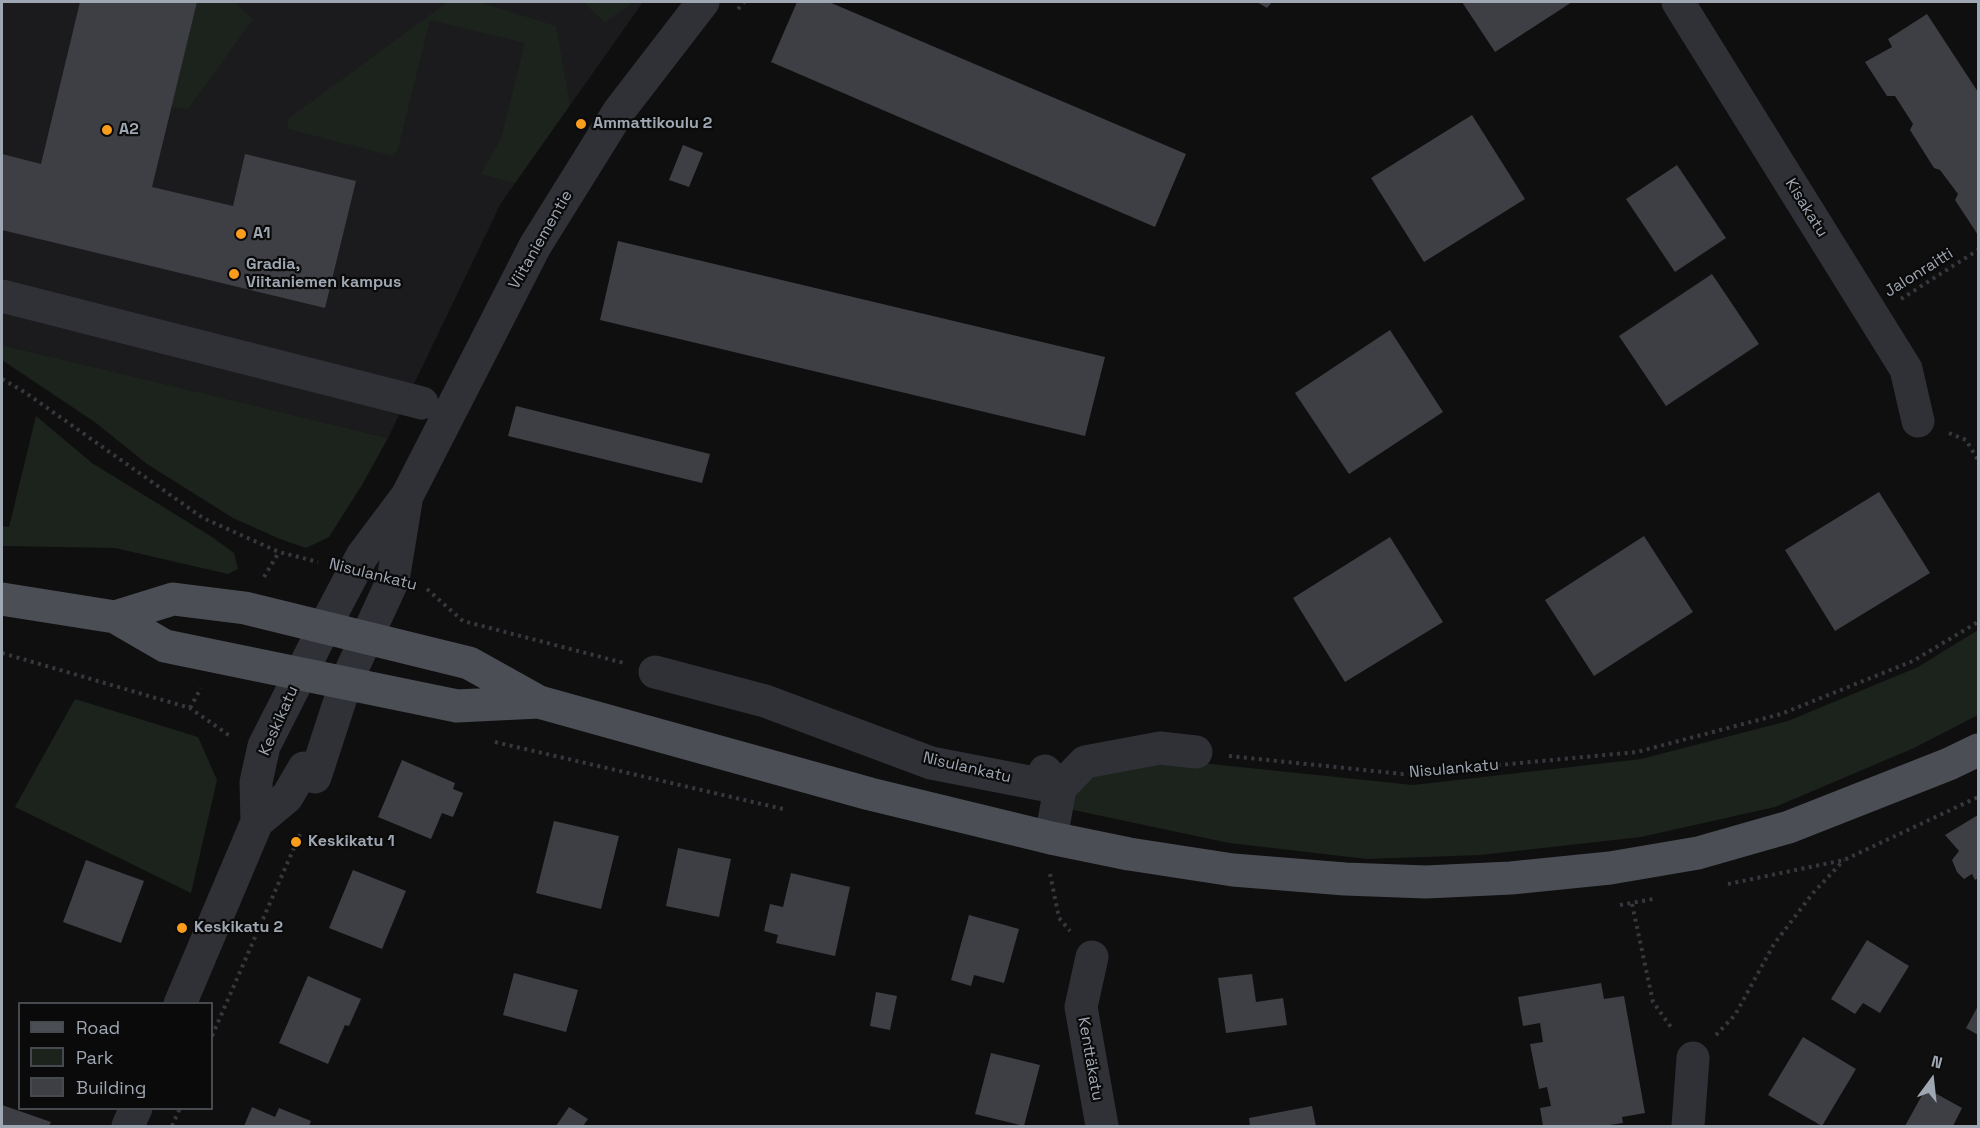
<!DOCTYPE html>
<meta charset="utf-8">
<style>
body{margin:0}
#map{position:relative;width:1980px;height:1128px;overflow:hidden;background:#0f0f10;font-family:"Space Grotesk",sans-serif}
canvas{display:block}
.frame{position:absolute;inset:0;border:3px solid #9fa7b2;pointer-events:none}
.legend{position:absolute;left:18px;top:1002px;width:195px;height:108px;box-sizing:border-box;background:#0a0a0b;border:2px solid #46494e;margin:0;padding:8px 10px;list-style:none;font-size:18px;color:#9fa7b2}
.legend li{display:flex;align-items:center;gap:12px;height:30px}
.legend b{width:30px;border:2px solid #46494e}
.north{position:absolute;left:1902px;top:1050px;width:60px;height:60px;-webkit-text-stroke:4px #0a0a0b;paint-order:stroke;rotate:15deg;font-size:16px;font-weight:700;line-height:24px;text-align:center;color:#9fa7b2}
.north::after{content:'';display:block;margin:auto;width:21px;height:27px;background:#9fa7b2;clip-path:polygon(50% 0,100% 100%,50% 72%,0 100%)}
</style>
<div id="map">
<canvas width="1980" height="1128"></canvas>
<div class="frame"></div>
<ul class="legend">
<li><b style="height:8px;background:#4c4e55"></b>Road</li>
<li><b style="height:16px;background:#1b231c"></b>Park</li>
<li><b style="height:16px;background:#3e3f44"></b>Building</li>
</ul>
<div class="north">N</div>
</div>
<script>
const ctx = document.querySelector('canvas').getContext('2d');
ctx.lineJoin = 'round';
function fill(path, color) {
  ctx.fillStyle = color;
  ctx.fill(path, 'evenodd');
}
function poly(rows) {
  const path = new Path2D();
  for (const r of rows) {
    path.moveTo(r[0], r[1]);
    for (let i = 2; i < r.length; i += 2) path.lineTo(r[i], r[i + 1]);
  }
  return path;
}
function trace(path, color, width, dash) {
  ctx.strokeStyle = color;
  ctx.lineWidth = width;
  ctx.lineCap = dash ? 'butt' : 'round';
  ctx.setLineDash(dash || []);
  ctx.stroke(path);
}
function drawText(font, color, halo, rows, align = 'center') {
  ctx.font = font + ' "Space Grotesk",sans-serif';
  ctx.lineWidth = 4.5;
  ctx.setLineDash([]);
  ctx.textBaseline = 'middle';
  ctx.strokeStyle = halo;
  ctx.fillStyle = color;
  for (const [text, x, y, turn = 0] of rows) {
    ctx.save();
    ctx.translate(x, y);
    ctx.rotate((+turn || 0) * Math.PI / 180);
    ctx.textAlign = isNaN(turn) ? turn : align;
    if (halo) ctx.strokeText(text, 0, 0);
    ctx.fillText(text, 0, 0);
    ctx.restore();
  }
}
fill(poly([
 [2,2,643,2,501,203,388,438,2,345]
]), '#1b1b1d');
fill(poly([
 [197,2,234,2,253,19,188,109,171,107],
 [448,2,479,2,556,26,570,105,515,183,481,174,501,139,525,43,430,20,398,149,393,156,288,129,288,119],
 [583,2,634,2,605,22],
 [2,345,248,404,388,438,362,485,329,537,306,548,280,539,233,518,147,464,96,423,2,360],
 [36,416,92,463,212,537,234,553,238,569,228,574,115,548,2,546,2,526,9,527],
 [1978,630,1978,715,1914,748,1775,807,1641,837,1480,855,1367,859,1229,843,1064,808,1090,769,1163,759,1413,785,1641,759,1788,721,1918,667],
 [75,699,198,737,217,780,191,893,15,807]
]), '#1b231c');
fill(poly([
 [80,2,197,2,152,187,233,206,245,154,356,181,325,308,2,230,2,154,41,164],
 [797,2,829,2,1186,154,1155,227,771,62],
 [1257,2,1272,2,1267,8],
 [1462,2,1572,2,1495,52],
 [1927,14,1978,92,1978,235,1955,200,1958,194,1940,170,1934,168,1910,130,1913,124,1895,96,1887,96,1865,62,1892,47,1888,39],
 [1472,115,1525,199,1424,262,1371,178],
 [683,145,703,153,689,187,669,180],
 [1677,165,1726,238,1675,272,1626,199],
 [618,241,1105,357,1085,436,600,320],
 [1712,274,1759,344,1666,406,1619,336],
 [1390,330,1443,412,1349,474,1295,393],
 [516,406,710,454,702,483,508,436],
 [1879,492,1930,573,1835,631,1785,550],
 [1644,536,1693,612,1594,676,1545,600],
 [1390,537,1443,622,1345,682,1293,598],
 [402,760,455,783,453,789,463,793,453,817,442,813,431,839,378,817],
 [1978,815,1978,878,1975,880,1972,874,1964,879,1957,872,1952,860,1959,851,1945,835],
 [554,821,619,836,601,909,536,893],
 [678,848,731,859,719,917,666,906],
 [86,860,144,881,121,943,63,922],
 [353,870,406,891,382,949,329,928],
 [791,873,850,887,835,956,776,943,778,935,764,931,770,904,783,907],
 [969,915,1019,929,1004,983,974,975,971,986,951,980],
 [1867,940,1909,966,1880,1013,1863,1003,1855,1014,1831,999],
 [514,973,578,990,566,1032,503,1015],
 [1252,974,1256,1002,1283,998,1287,1025,1226,1033,1218,978],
 [308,976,361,999,349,1026,345,1025,328,1064,279,1043],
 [1601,983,1604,999,1624,996,1645,1113,1622,1117,1623,1123,1603,1126,1543,1126,1540,1108,1551,1106,1547,1087,1539,1089,1530,1044,1543,1042,1540,1023,1523,1026,1518,997],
 [876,992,897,996,890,1030,870,1026],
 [1978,1006,1978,1035,1966,1028],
 [1803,1037,1856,1069,1822,1126,1768,1095],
 [991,1053,1040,1065,1024,1126,975,1114],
 [1926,1088,1962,1108,1953,1126,1905,1126],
 [2,1105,51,1122,49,1126,2,1126],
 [1312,1106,1316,1126,1250,1126,1249,1118],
 [252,1107,275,1117,279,1108,311,1121,309,1126,244,1126],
 [569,1107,588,1119,583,1126,556,1126]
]), '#3e3f44');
trace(poly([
 [738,9,744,2],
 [1901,299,1978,250],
 [2,379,26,393,203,518,279,552,318,562],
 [1949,433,1966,440,1978,460],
 [264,577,279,552],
 [427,589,463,621,624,663],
 [2,653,190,708,230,736],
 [190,708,201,688],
 [495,742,783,809],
 [1229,756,1403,774,1637,752,1781,714,1913,661,1978,622],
 [1050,874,1059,918,1070,931],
 [1728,884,1844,860,1978,797],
 [1632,904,1653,1002,1673,1030],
 [1620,905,1653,899],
 [1716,1035,1735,1015,1774,944,1813,893,1844,860],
 [212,1036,300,834],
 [172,1126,180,1108]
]), '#36383d', 4, [3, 4.5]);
trace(poly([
 [1678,2,1906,369,1918,421],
 [2,296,422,403],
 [655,672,765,701,931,763,1060,788,1085,762,1160,748,1196,752],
 [1045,771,1060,788,1051,838],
 [257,822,287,797,304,768,315,777,346,682,393,580,406,501],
 [1092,957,1081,1007,1102,1126],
 [180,1004,257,822,256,782,264,746,325,626,362,556,407,496,535,246,619,111,703,2],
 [128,1126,136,1108],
 [1688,1126,1693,1058]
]), '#303136', 33);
trace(poly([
 [2,599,115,617,165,646,457,706,539,702],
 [115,617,173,599,245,608,469,663,539,702,870,794,1051,838,1129,854,1233,870,1345,879,1426,882,1511,878,1610,868,1698,853,1789,827,1949,764,1978,750]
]), '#4c4e55', 33);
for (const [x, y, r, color] of [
 [581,124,6,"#fa9d1d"],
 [107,130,6,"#fa9d1d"],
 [241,234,6,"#fa9d1d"],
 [234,274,6,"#fa9d1d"],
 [296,842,6,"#fa9d1d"],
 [182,928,6,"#fa9d1d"]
]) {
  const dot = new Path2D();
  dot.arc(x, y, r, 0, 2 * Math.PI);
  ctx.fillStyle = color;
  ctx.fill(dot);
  trace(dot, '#0a0a0b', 2);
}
drawText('bold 16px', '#9fa7b2', '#0a0a0b', [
 ["Ammattikoulu 2",593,124],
 ["A2",119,130],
 ["A1",253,234],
 ["Gradia,",246,265],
 ["Viitaniemen kampus",246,283],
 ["Keskikatu 1",308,842],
 ["Keskikatu 2",194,928]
], 'left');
drawText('16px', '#9fa7b2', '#0a0a0b', [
 ["Kisakatu",1806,208,58],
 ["Viitaniementie",541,240,-60],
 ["Jalonraitti",1919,273,-32],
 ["Nisulankatu",373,575,14],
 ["Keskikatu",279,721,-66],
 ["Nisulankatu",967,768,13],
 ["Nisulankatu",1454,769,-5],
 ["Kenttäkatu",1090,1059,80]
]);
</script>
